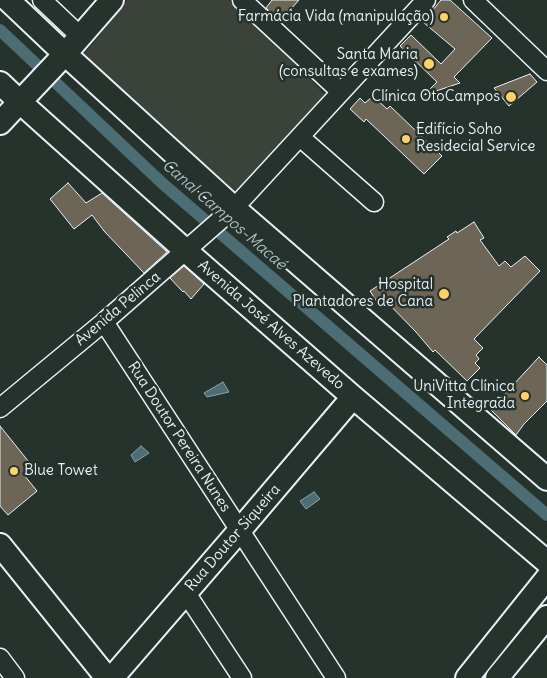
<!DOCTYPE html>
<meta charset="utf-8">
<style>
body{margin:0}
canvas{display:block;background:#26332d}
</style>
<canvas width="547" height="678"></canvas>
<script>
const ctx = document.querySelector('canvas').getContext('2d');
ctx.lineJoin = 'round';
function fill(path, color) {
  ctx.fillStyle = color;
  ctx.fill(path, 'evenodd');
}
function poly(rows) {
  const path = new Path2D();
  for (const r of rows) {
    path.moveTo(r[0], r[1]);
    for (let i = 2; i < r.length; i += 2) path.lineTo(r[i], r[i + 1]);
  }
  return path;
}
function trace(path, color, width, dash) {
  ctx.strokeStyle = color;
  ctx.lineWidth = width;
  ctx.lineCap = dash ? 'butt' : 'round';
  ctx.setLineDash(dash || []);
  ctx.stroke(path);
}
function drawText(font, color, halo, rows, align = 'center') {
  ctx.font = font + ' Delius,sans-serif';
  ctx.lineWidth = 5;
  ctx.setLineDash([]);
  ctx.textBaseline = 'middle';
  ctx.strokeStyle = halo;
  ctx.fillStyle = color;
  for (const [text, x, y, turn = 0] of rows) {
    ctx.save();
    ctx.translate(x, y);
    ctx.rotate((+turn || 0) * Math.PI / 180);
    ctx.textAlign = isNaN(turn) ? turn : align;
    if (halo) ctx.strokeText(text, 0, 0);
    ctx.fillText(text, 0, 0);
    ctx.restore();
  }
}
fill(poly([
 [127,0,229,0,292,60,325,95,316,110,238,193,228,190,186,150,171,132,153,119,119,89,83,55,97,39]
]), '#3b4239');
const water = poly([
 [223,382,229,392,207,397,204,393,223,382],
 [141,446,149,453,135,462,131,455,141,446],
 [314,492,320,499,306,509,300,501,314,492]
]);
fill(water, '#4d6d74');
trace(water, '#8ba2a9', 1);
trace(poly([
 [0,30,162,183,547,515]
]), '#4d6d74', 12);
const building = poly([
 [272,0,299,0,280,21,266,8,272,0],
 [441,0,450,0,492,38,454,77,460,83,424,95,437,82,400,46,411,35,441,64,455,49,423,22,441,0],
 [530,74,537,82,509,106,494,88,530,74],
 [373,96,387,109,390,106,442,156,424,174,366,119,364,122,350,109,360,98,365,103,373,96],
 [68,183,86,203,102,193,167,252,144,273,104,231,92,215,74,229,50,199,68,183],
 [474,222,484,238,480,240,499,266,505,261,511,267,525,256,540,271,474,339,483,348,476,355,479,359,475,363,480,368,467,381,435,350,433,352,416,332,384,299,377,302,370,291,449,239,447,237,456,231,457,233,474,222],
 [184,266,204,284,191,299,184,291,183,292,170,278,184,266],
 [539,357,547,365,547,401,524,424,516,435,489,408,496,399,498,397,501,398,539,357],
 [0,426,33,467,24,475,37,491,8,515,0,506,0,426]
]);
fill(building, '#6d6556');
trace(building, '#e8f1f8', 1);
const minor = poly([
 [42,0,80,36],
 [242,0,341,92],
 [473,0,547,71],
 [300,137,374,202],
 [104,322,336,678],
 [0,408,104,322,234,208,426,0],
 [186,593,242,678],
 [0,658,15,678]
]);
const major = poly([
 [8,0,65,54,234,208,547,479],
 [0,83,20,102,186,251,353,397,547,562],
 [0,123,65,54,112,0],
 [0,545,107,678],
 [112,678,240,530,353,397],
 [467,678,547,578],
 [497,678,547,617]
]);
trace(minor, '#e8f1f8', 21);
trace(major, '#e8f1f8', 26);
trace(minor, '#26332d', 18);
trace(major, '#26332d', 22);
for (const [x, y, r, color] of [
 [444,17,5,"#ffd166"],
 [429,64,6,"#ffd166"],
 [511,97,6,"#ffd166"],
 [406,139,5,"#ffd166"],
 [444,294,6,"#ffd166"],
 [525,396,5,"#ffd166"],
 [14,471,5,"#ffd166"]
]) {
  const dot = new Path2D();
  dot.arc(x, y, r, 0, 2 * Math.PI);
  ctx.fillStyle = color;
  ctx.fill(dot);
  trace(dot, '#26332d', 2);
}
drawText('15px', '#e8f1f8', '#26332d', [
 ["Farmácia Vida (manipulação)",434,17],
 ["Santa Maria",418,55],
 ["(consultas e exames)",418,72],
 ["Clínica OtoCampos",500,97],
 ["Edifício Soho",416,130,"left"],
 ["Residecial Service",416,147,"left"],
 ["Hospital",433,285],
 ["Plantadores de Cana",433,302],
 ["UniVitta Clínica",515,387],
 ["Integrada",515,404],
 ["Blue Towet",24,471,"left"]
], 'right');
drawText('15px', '#e8f1f8', '#26332d', [
 ["Avenida Pelinca",118,309,-40],
 ["Avenida José Alves Azevedo",271,325,41],
 ["Rua Doutor Pereira Nunes",179,437,57],
 ["Rua Doutor Siqueira",233,538,-49]
]);
drawText('italic 16px', '#aabcc3', '#26332d', [
 ["Canal Campos-Macaé",224,215,41]
]);
</script>
